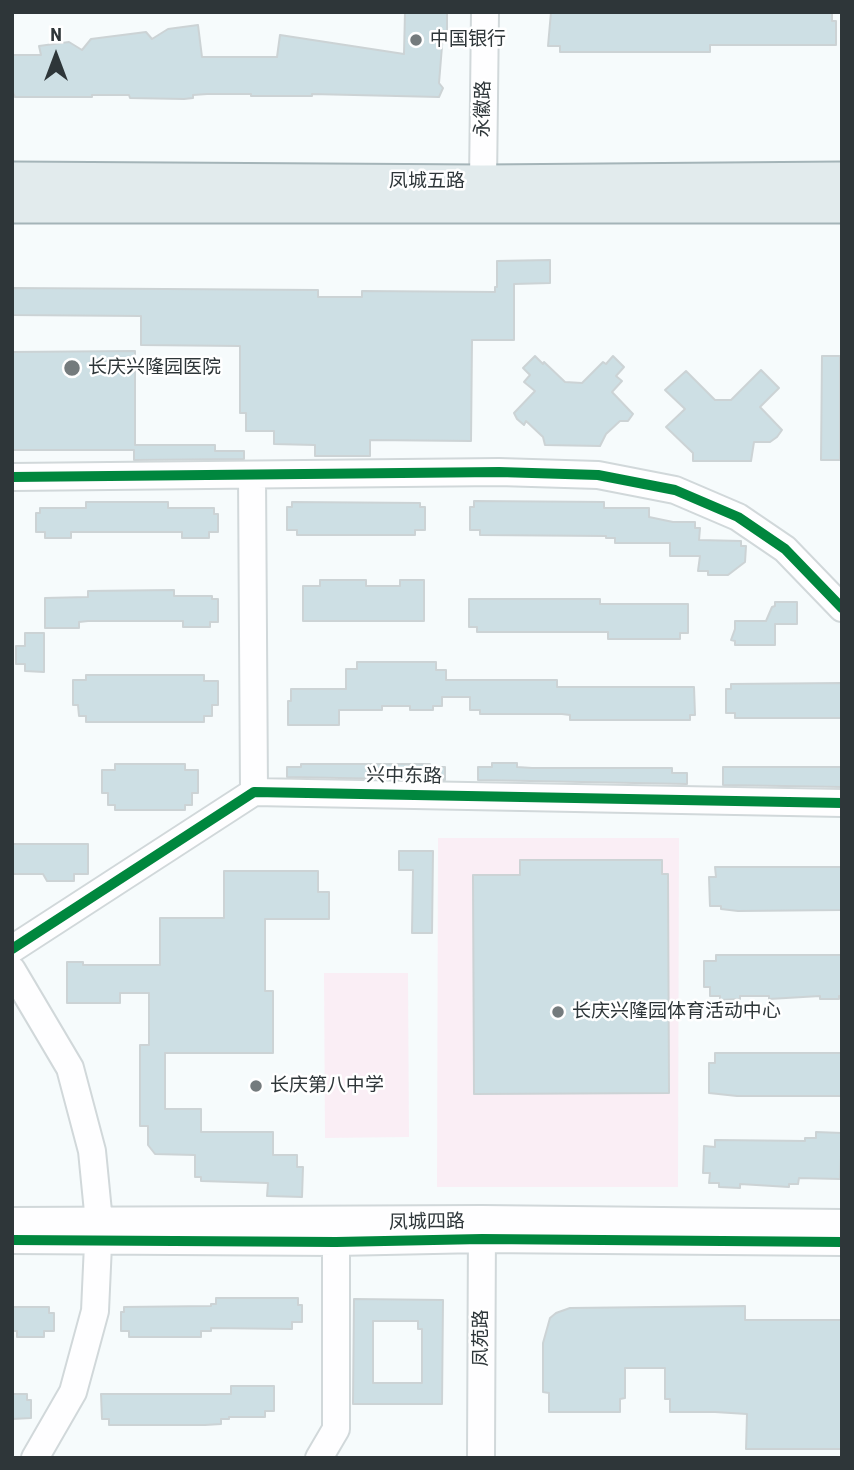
<!DOCTYPE html>
<meta charset="utf-8">
<style>
body{margin:0}
#map{position:relative;width:854px;height:1470px;overflow:hidden;background:#f6fbfc;font-family:"Roboto Condensed",sans-serif}
canvas{display:block}
.frame{position:absolute;inset:0;border:14px solid #2e3639;pointer-events:none}
.north{position:absolute;left:21px;top:21px;width:70px;height:70px;-webkit-text-stroke:5px #fff;paint-order:stroke;rotate:0deg;font-size:19px;font-weight:700;line-height:28px;text-align:center;color:#2e3639}
.north::after{content:'';display:block;margin:auto;width:24px;height:32px;background:#2e3639;clip-path:polygon(50% 0,100% 100%,50% 72%,0 100%)}
</style>
<div id="map">
<canvas width="854" height="1470"></canvas>
<div class="frame"></div>
<div class="north">N</div>
</div>
<script>
const ctx = document.querySelector('canvas').getContext('2d');
ctx.lineJoin = 'round';
function fill(path, color) {
  ctx.fillStyle = color;
  ctx.fill(path, 'evenodd');
}
function poly(rows) {
  const path = new Path2D();
  for (const r of rows) {
    path.moveTo(r[0], r[1]);
    for (let i = 2; i < r.length; i += 2) path.lineTo(r[i], r[i + 1]);
  }
  return path;
}
function trace(path, color, width, dash) {
  ctx.strokeStyle = color;
  ctx.lineWidth = width;
  ctx.lineCap = dash ? 'butt' : 'round';
  ctx.setLineDash(dash || []);
  ctx.stroke(path);
}
function drawText(font, color, halo, rows, align = 'center') {
  ctx.font = font + ' "Roboto Condensed","Noto Sans SC",sans-serif';
  ctx.lineWidth = 5;
  ctx.setLineDash([]);
  ctx.textBaseline = 'middle';
  ctx.strokeStyle = halo;
  ctx.fillStyle = color;
  for (const [text, x, y, turn = 0] of rows) {
    ctx.save();
    ctx.translate(x, y);
    ctx.rotate((+turn || 0) * Math.PI / 180);
    ctx.textAlign = isNaN(turn) ? turn : align;
    if (halo) ctx.strokeText(text, 0, 0);
    ctx.fillText(text, 0, 0);
    ctx.restore();
  }
}
fill(poly([
 [438,838,679,838,678,1187,437,1187],
 [324,973,408,973,409,1137,325,1138]
]), '#faeef5');
const building = poly([
 [405,12,447,12,447,34,443,34,439,83,443,88,439,97,312,94,312,96,251,96,251,94,207,94,193,95,193,98,184,99,130,98,129,95,92,95,92,97,15,97,12,91,12,55,41,55,39,46,69,42,82,50,91,39,146,32,152,39,168,29,198,25,202,57,277,57,280,35,404,54,405,12],
 [551,12,832,12,832,21,836,21,836,45,710,45,710,52,560,52,560,46,548,46,551,12],
 [550,260,550,283,514,284,514,340,472,340,471,441,370,440,370,456,315,456,315,445,274,444,274,431,246,431,246,413,240,413,240,346,141,345,141,316,12,315,12,288,318,290,318,297,362,297,362,291,495,292,495,287,497,287,497,261,550,260],
 [135,351,135,445,215,445,215,451,244,451,244,459,134,460,134,450,12,450,12,352,135,351],
 [535,356,543,364,544,362,565,382,582,383,603,362,606,364,613,356,624,367,616,376,622,381,612,392,633,414,628,421,620,421,606,434,600,446,545,445,543,437,526,421,524,425,517,419,514,413,535,391,524,382,530,375,523,368,535,356],
 [822,356,840,356,840,460,821,460,822,356],
 [761,370,779,388,760,407,782,430,777,437,770,442,754,442,751,461,693,461,693,453,666,427,685,409,665,390,686,371,715,400,731,400,761,370],
 [474,501,604,502,604,508,649,508,649,517,673,522,695,522,695,528,700,528,699,540,741,541,741,546,746,546,745,562,728,575,708,575,708,571,698,571,700,556,670,556,670,543,615,543,615,538,606,538,606,536,480,535,480,530,470,530,470,507,474,507,474,501],
 [86,502,168,502,168,508,214,508,214,514,218,514,218,532,209,532,209,538,182,538,182,532,71,532,71,538,45,538,45,532,36,532,36,513,40,513,40,508,86,508,86,502],
 [292,502,420,503,420,507,425,507,425,530,415,530,415,535,297,535,297,530,287,530,287,507,292,507,292,502],
 [320,580,366,580,366,586,400,586,400,580,424,580,424,621,303,621,303,586,320,586,320,580],
 [174,590,174,596,212,596,212,599,218,599,218,622,210,622,210,627,183,627,183,621,88,621,79,622,79,628,45,628,45,598,88,597,88,591,174,590],
 [469,599,600,599,600,604,688,604,688,633,680,633,680,639,608,639,608,632,477,632,477,627,469,627,469,599],
 [775,602,797,602,797,624,775,624,775,645,735,645,735,641,731,640,735,629,735,621,766,621,772,607,775,606,775,602],
 [25,633,44,633,44,672,25,671,25,664,16,664,16,646,25,646,25,633],
 [357,662,436,662,436,670,446,670,446,680,557,680,557,687,694,687,695,715,690,715,690,720,570,720,570,715,562,714,480,714,480,710,470,710,470,697,442,697,442,706,433,706,433,710,410,710,410,706,382,706,382,710,339,710,339,725,288,725,288,701,291,701,291,689,346,689,346,669,357,669,357,662],
 [86,675,204,675,204,681,218,681,218,705,212,705,212,716,204,716,204,722,86,722,86,716,79,716,78,705,73,705,73,680,86,680,86,675],
 [842,683,842,718,735,718,735,713,726,713,726,689,731,689,731,684,842,683],
 [492,763,517,763,517,767,532,768,672,768,672,773,687,773,687,784,478,780,478,767,492,767,492,763],
 [115,764,185,764,185,770,198,770,198,793,192,793,192,805,185,805,185,810,115,810,115,805,108,805,108,793,102,793,102,770,115,770,115,764],
 [301,764,430,764,430,767,445,767,445,780,287,777,287,767,301,767,301,764],
 [723,767,842,767,842,787,723,785,723,767],
 [12,844,88,844,88,874,74,874,74,881,47,881,43,874,12,874,12,844],
 [399,851,433,851,432,933,412,933,413,870,399,870,399,851],
 [520,860,662,860,662,874,668,874,669,1093,474,1094,473,875,520,875,520,860],
 [715,867,842,867,842,910,738,911,721,909,721,906,710,906,709,877,716,877,715,867],
 [224,871,318,871,318,892,329,892,329,919,265,919,265,991,273,991,273,1053,165,1053,165,1109,201,1109,201,1132,273,1132,273,1155,297,1155,297,1167,303,1167,302,1197,267,1196,268,1183,201,1181,201,1177,195,1177,195,1155,155,1154,148,1145,148,1126,140,1126,140,1045,149,1045,149,993,120,993,120,1003,67,1003,67,962,83,962,83,965,160,965,160,918,224,918,224,871],
 [716,955,842,955,842,996,839,996,839,999,820,999,820,996,769,999,769,996,740,996,740,999,720,1000,720,996,710,996,710,987,704,987,704,961,716,961,716,955],
 [715,1053,842,1053,842,1096,737,1096,709,1093,709,1063,715,1063,715,1053],
 [816,1132,842,1133,840,1179,799,1178,798,1184,789,1184,789,1187,740,1184,740,1188,719,1187,719,1183,709,1183,710,1173,703,1173,704,1146,715,1147,715,1140,805,1141,805,1138,816,1138,816,1132],
 [216,1298,298,1298,298,1305,302,1305,302,1322,292,1322,292,1329,211,1328,211,1331,201,1331,201,1337,129,1337,129,1331,121,1331,121,1312,124,1312,124,1307,211,1306,211,1304,216,1304,216,1298],
 [354,1299,443,1300,442,1404,353,1404,354,1299],
 [373,1321,418,1321,418,1329,422,1329,422,1383,373,1383,373,1321],
 [745,1306,745,1320,842,1320,842,1449,746,1449,747,1414,715,1412,670,1412,670,1399,665,1399,665,1368,625,1368,625,1398,620,1399,620,1412,549,1412,549,1393,543,1392,543,1343,550,1318,556,1313,570,1308,745,1306],
 [12,1307,49,1307,49,1313,54,1313,54,1331,44,1331,44,1337,17,1337,17,1331,12,1331,12,1307],
 [231,1386,274,1386,274,1411,265,1411,265,1417,229,1417,229,1419,221,1419,221,1424,205,1425,109,1425,109,1419,102,1419,101,1394,231,1394,231,1386],
 [12,1394,27,1394,27,1400,31,1400,31,1418,12,1419,12,1394]
]);
fill(building, '#cddfe4');
trace(building, '#ccd3d5', 2);
const minor = poly([
 [485,201,483,182,485,12],
 [252,476,254,792],
 [12,477,499,472,598,475,675,490,738,517,785,549,842,608],
 [12,949,254,792,842,803],
 [12,970,70,1068,92,1151,99,1222,95,1311,73,1392,35,1458],
 [12,1221,482,1219,842,1223],
 [12,1240,336,1242,482,1239,842,1242],
 [319,1458,336,1429,336,1242],
 [481,1458,482,1224]
]);
const major = poly([
 [12,179,483,182,842,179],
 [12,206,842,206]
]);
trace(minor, '#d1d8da', 30);
trace(major, '#a4b4b8', 37);
trace(minor, '#fefeff', 26);
trace(major, '#e2ebed', 33);
trace(poly([
 [12,477,499,472,598,475,675,490,738,517,785,549,842,608],
 [12,949,254,792,842,803],
 [12,1240,336,1242,482,1239,842,1242]
]), '#00873e', 10);
for (const [x, y, r, color] of [
 [416,40,7,"#747b7d"],
 [72,368,9,"#747b7d"],
 [558,1012,7,"#747b7d"],
 [256,1086,7,"#747b7d"]
]) {
  const dot = new Path2D();
  dot.arc(x, y, r, 0, 2 * Math.PI);
  ctx.fillStyle = color;
  ctx.fill(dot);
  trace(dot, '#fff', 2.5);
}
drawText('19px', '#2e3639', '#fff', [
 ["中国银行",430,40],
 ["长庆兴隆园医院",88,368],
 ["长庆兴隆园体育活动中心",572,1012],
 ["长庆第八中学",270,1086]
], 'left');
drawText('19px', '#2e3639', '#fff', [
 ["永徽路",484,109,-89],
 ["凤城五路",427,182],
 ["兴中东路",404,777,1],
 ["凤城四路",427,1223,-1],
 ["凤苑路",482,1338,-90]
]);
</script>
